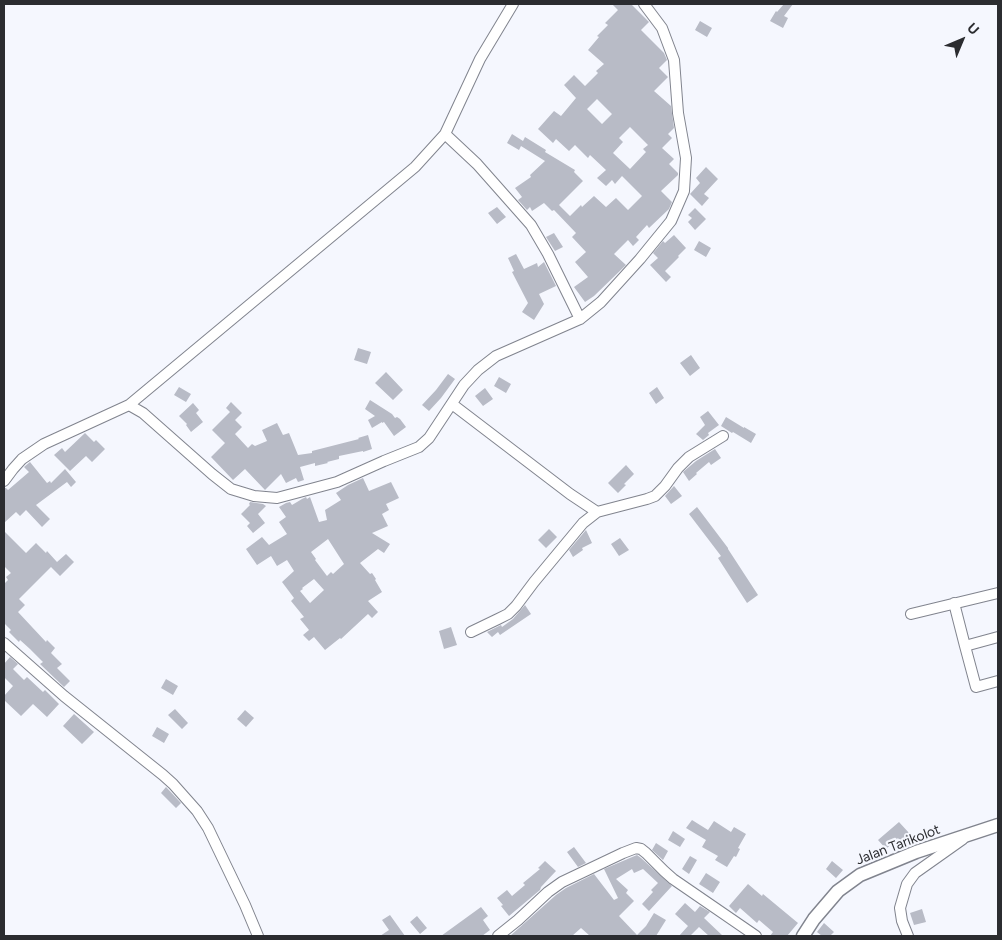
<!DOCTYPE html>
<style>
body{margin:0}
#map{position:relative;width:1002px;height:940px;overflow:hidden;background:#f5f7fe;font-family:Figtree,sans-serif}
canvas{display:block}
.frame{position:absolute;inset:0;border:5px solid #2b2c30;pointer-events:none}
.north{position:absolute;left:937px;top:15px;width:50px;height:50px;-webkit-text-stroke:4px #f5f7fe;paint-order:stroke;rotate:45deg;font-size:14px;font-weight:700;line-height:20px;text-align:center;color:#2b2c30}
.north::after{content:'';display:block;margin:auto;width:18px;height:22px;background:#2b2c30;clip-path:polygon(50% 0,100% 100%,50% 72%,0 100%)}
</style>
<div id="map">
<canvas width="1002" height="940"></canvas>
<div class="frame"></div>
<div class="north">U</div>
</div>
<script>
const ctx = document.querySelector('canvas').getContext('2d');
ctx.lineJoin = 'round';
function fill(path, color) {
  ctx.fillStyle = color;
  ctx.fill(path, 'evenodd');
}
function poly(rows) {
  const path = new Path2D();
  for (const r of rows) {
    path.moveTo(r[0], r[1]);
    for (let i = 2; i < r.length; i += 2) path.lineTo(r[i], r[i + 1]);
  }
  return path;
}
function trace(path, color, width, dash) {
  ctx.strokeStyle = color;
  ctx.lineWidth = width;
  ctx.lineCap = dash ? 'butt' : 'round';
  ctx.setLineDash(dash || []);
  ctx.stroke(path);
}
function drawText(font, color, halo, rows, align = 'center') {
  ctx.font = font + ' Figtree,sans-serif';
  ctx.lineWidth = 4.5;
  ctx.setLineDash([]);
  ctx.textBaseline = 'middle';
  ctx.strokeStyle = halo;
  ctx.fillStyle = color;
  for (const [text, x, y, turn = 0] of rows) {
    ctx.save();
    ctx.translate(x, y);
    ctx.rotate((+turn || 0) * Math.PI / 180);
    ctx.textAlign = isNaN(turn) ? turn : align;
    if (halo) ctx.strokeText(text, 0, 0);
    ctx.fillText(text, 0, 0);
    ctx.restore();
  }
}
fill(poly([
 [612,4,631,4,649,22,641,30,664,53,667,60,659,68,668,77,654,91,671,106,674,128,668,134,672,138,662,148,674,159,669,164,678,173,678,175,661,191,672,202,669,209,649,228,647,225,636,237,639,240,633,246,628,240,614,254,626,265,594,296,585,302,574,287,588,277,575,262,586,252,572,237,576,233,554,210,552,211,544,203,532,211,530,207,527,210,518,200,522,197,515,188,531,177,530,175,545,161,521,146,519,150,507,143,512,134,523,141,525,137,546,150,545,152,575,170,574,172,583,181,559,205,570,216,581,205,582,207,594,196,606,207,616,198,628,210,642,196,622,176,615,184,612,180,606,186,597,178,606,170,590,155,588,158,575,145,569,151,556,139,553,143,538,129,554,111,561,116,576,98,564,85,574,75,585,86,598,73,596,71,604,64,588,50,599,37,597,36,608,25,605,23,618,10],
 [597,99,612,114,602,124,587,109],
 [630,127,648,145,643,149,646,152,630,169,613,153,623,142,619,138],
 [784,4,793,4,784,16,788,18,783,28,770,21,776,11,777,12],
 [700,21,712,28,707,37,695,30],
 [706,167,718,179,704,194,709,198,702,206,690,194,700,183,696,178],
 [497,207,506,217,497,224,488,213],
 [695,208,706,219,695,230,688,222,692,218,688,215],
 [554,233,563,247,555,251,546,237],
 [674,235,686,248,678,256,679,257,665,271,671,277,666,282,650,265,658,258,653,253,663,241,665,243],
 [699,241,711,248,706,257,694,250],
 [516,254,524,269,537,263,538,267,544,262,556,286,539,294,544,304,534,320,522,312,528,303,512,272,514,271,508,258],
 [358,348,371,352,367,364,354,360],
 [691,355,700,368,690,376,680,363],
 [386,372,403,390,393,400,375,383],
 [448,374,455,379,441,398,429,411,422,405,436,390],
 [499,377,511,384,506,393,494,386],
 [179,387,191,394,186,402,174,395],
 [657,387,664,398,656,404,649,393],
 [485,388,493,399,483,406,475,396],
 [370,400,392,414,395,418,397,417,400,419,406,427,394,436,384,422,382,423,382,422,372,428,368,420,375,416,365,409],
 [231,402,242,413,235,420,242,427,235,434,248,448,252,444,255,446,267,441,262,430,277,423,283,435,289,433,298,455,312,453,312,451,359,439,358,438,368,435,372,449,363,452,363,451,339,456,339,459,327,462,328,463,315,466,315,463,300,467,304,480,298,482,296,478,286,483,281,474,265,490,245,469,233,480,211,457,225,443,212,430,230,412,226,408],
 [193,403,199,410,196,413,203,422,191,432,186,425,187,424,179,416],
 [708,411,719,425,708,433,709,435,703,440,696,434,705,425,700,417],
 [726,417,744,428,744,427,756,434,751,443,733,432,732,433,721,426],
 [85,433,94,442,96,440,105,449,92,462,86,456,70,471,54,455,62,448,65,452],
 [715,449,721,458,711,465,709,462,696,473,697,474,689,481,683,472,696,461],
 [30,462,47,483,50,481,51,483,65,469,76,482,71,487,67,482,36,505,50,519,42,527,26,510,20,516,16,512,4,523,4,488,6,488,8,490,29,472,24,467],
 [626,465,634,474,624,484,626,485,618,493,608,483],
 [363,478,369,491,391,482,399,498,386,504,389,510,382,514,388,526,372,533,390,544,384,553,378,549,360,563,370,574,372,573,376,579,375,580,382,592,368,601,378,612,372,618,368,614,341,639,340,638,325,650,314,637,309,641,303,635,309,630,300,619,304,617,291,601,294,598,282,582,294,571,287,560,277,566,271,556,257,565,246,549,262,537,269,545,287,534,279,522,286,517,279,507,286,503,290,502,292,505,302,499,306,497,307,499,310,497,319,522,327,520,325,510,341,500,336,493,348,485],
 [328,539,344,564,333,574,331,572,327,576,315,560,316,559,311,552],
 [314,579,324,590,310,603,300,591,303,589,302,588],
 [674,486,682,496,671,504,665,496],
 [250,502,263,504,266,506,258,514,265,523,253,533,247,526,250,523,241,514,250,505,249,504],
 [697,507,728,548,728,549,758,595,747,603,718,558,721,556,689,514],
 [549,529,557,537,546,548,538,540],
 [586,530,592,543,582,548,583,550,573,557,569,550],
 [4,531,26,553,36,543,46,553,47,551,57,562,66,554,74,562,60,576,51,567,19,599,25,605,18,612,46,642,47,640,55,648,51,653,62,664,57,668,70,681,64,687,40,664,43,662,30,649,20,640,19,642,9,632,11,630,4,623,4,584,8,580,6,577,11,573,4,566],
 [620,538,629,550,619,556,611,544],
 [525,605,531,614,500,635,498,632,492,637,487,632,501,625,502,627,513,619],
 [451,627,457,645,444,649,439,631],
 [10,657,18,664,13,669,24,680,27,677,43,692,45,690,59,704,47,717,33,704,21,716,4,700,4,696,13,686,4,677,4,664],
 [166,679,178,686,173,695,161,688],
 [175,709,188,723,182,729,168,715],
 [245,710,254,718,246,727,237,719],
 [74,714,94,732,82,744,63,726],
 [157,727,169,734,164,743,152,736],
 [166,787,181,803,176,808,161,793],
 [692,820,708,830,714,821,731,832,734,827,746,834,738,848,740,849,736,857,734,856,727,867,715,860,718,856,702,847,706,840,686,828],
 [899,822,910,834,901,842,898,838,886,849,878,840],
 [673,831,685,839,680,847,668,840],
 [656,843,668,851,663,860,652,850],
 [574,847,586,863,578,867,567,852],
 [637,855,641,858,672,886,649,911,642,904,653,892,651,890,658,883,643,869,634,873,632,869,616,879,628,890,626,893,634,901,619,916,637,935,646,926,654,913,666,920,656,936,590,936,581,928,572,936,510,936,556,895,566,888,594,874,614,900,618,898,604,869],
 [690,856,697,860,689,874,682,869],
 [545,861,556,871,541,887,540,890,509,916,501,906,503,905,497,898,507,890,512,896,525,885,523,883,540,869,538,868],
 [832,861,843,870,836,878,826,869],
 [706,873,720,882,713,893,699,884],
 [748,884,762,896,763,894,798,923,787,936,770,936,773,932,759,920,757,923,740,908,736,913,729,906],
 [685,903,695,912,700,906,710,912,704,918,723,936,709,936,699,927,690,936,679,936,688,926,675,914],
 [481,907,488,916,483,920,490,930,482,936,441,936],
 [922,909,926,922,914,925,910,913],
 [390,915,405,936,380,936,389,930,382,920],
 [417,916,427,928,420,934,410,922],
 [824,923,834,932,830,936,822,936,817,932]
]), '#b8bbc6');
const minor = poly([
 [445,134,477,164,531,225,548,254,580,319],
 [452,404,570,494,597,512],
 [129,405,415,167,445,134,480,59,513,4],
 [4,481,13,469,22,459,44,444,129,405,143,413,212,474,231,489,254,496,277,498,337,482,384,461,419,447,429,438,464,385,478,370,496,356,580,319,601,302,640,259,671,221,684,191,686,158,678,113,674,60,662,28,644,4],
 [954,603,965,646,998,637],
 [911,614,998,593],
 [471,632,498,619,508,614,516,606,534,582,583,523,597,512,647,499,655,496,665,486,678,468,689,457,723,436],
 [4,643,64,696,163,775,173,784,197,811,208,828,245,905,258,936],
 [965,646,976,687,998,681],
 [498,936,518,920,548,892,562,882,623,853,636,848,641,849,646,853,664,871,673,879,756,936],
 [908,936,902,921,900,908,907,884,915,873,963,839]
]);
const tertiary = poly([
 [803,936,814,919,838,891,860,875,916,852,998,825]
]);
trace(minor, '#81848e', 12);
trace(tertiary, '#81848e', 15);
trace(minor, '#fff', 10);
trace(tertiary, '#fff', 12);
drawText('14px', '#2b2c30', '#f5f7fe', [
 ["Jalan Tarikolot",898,845,-21]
]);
</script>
